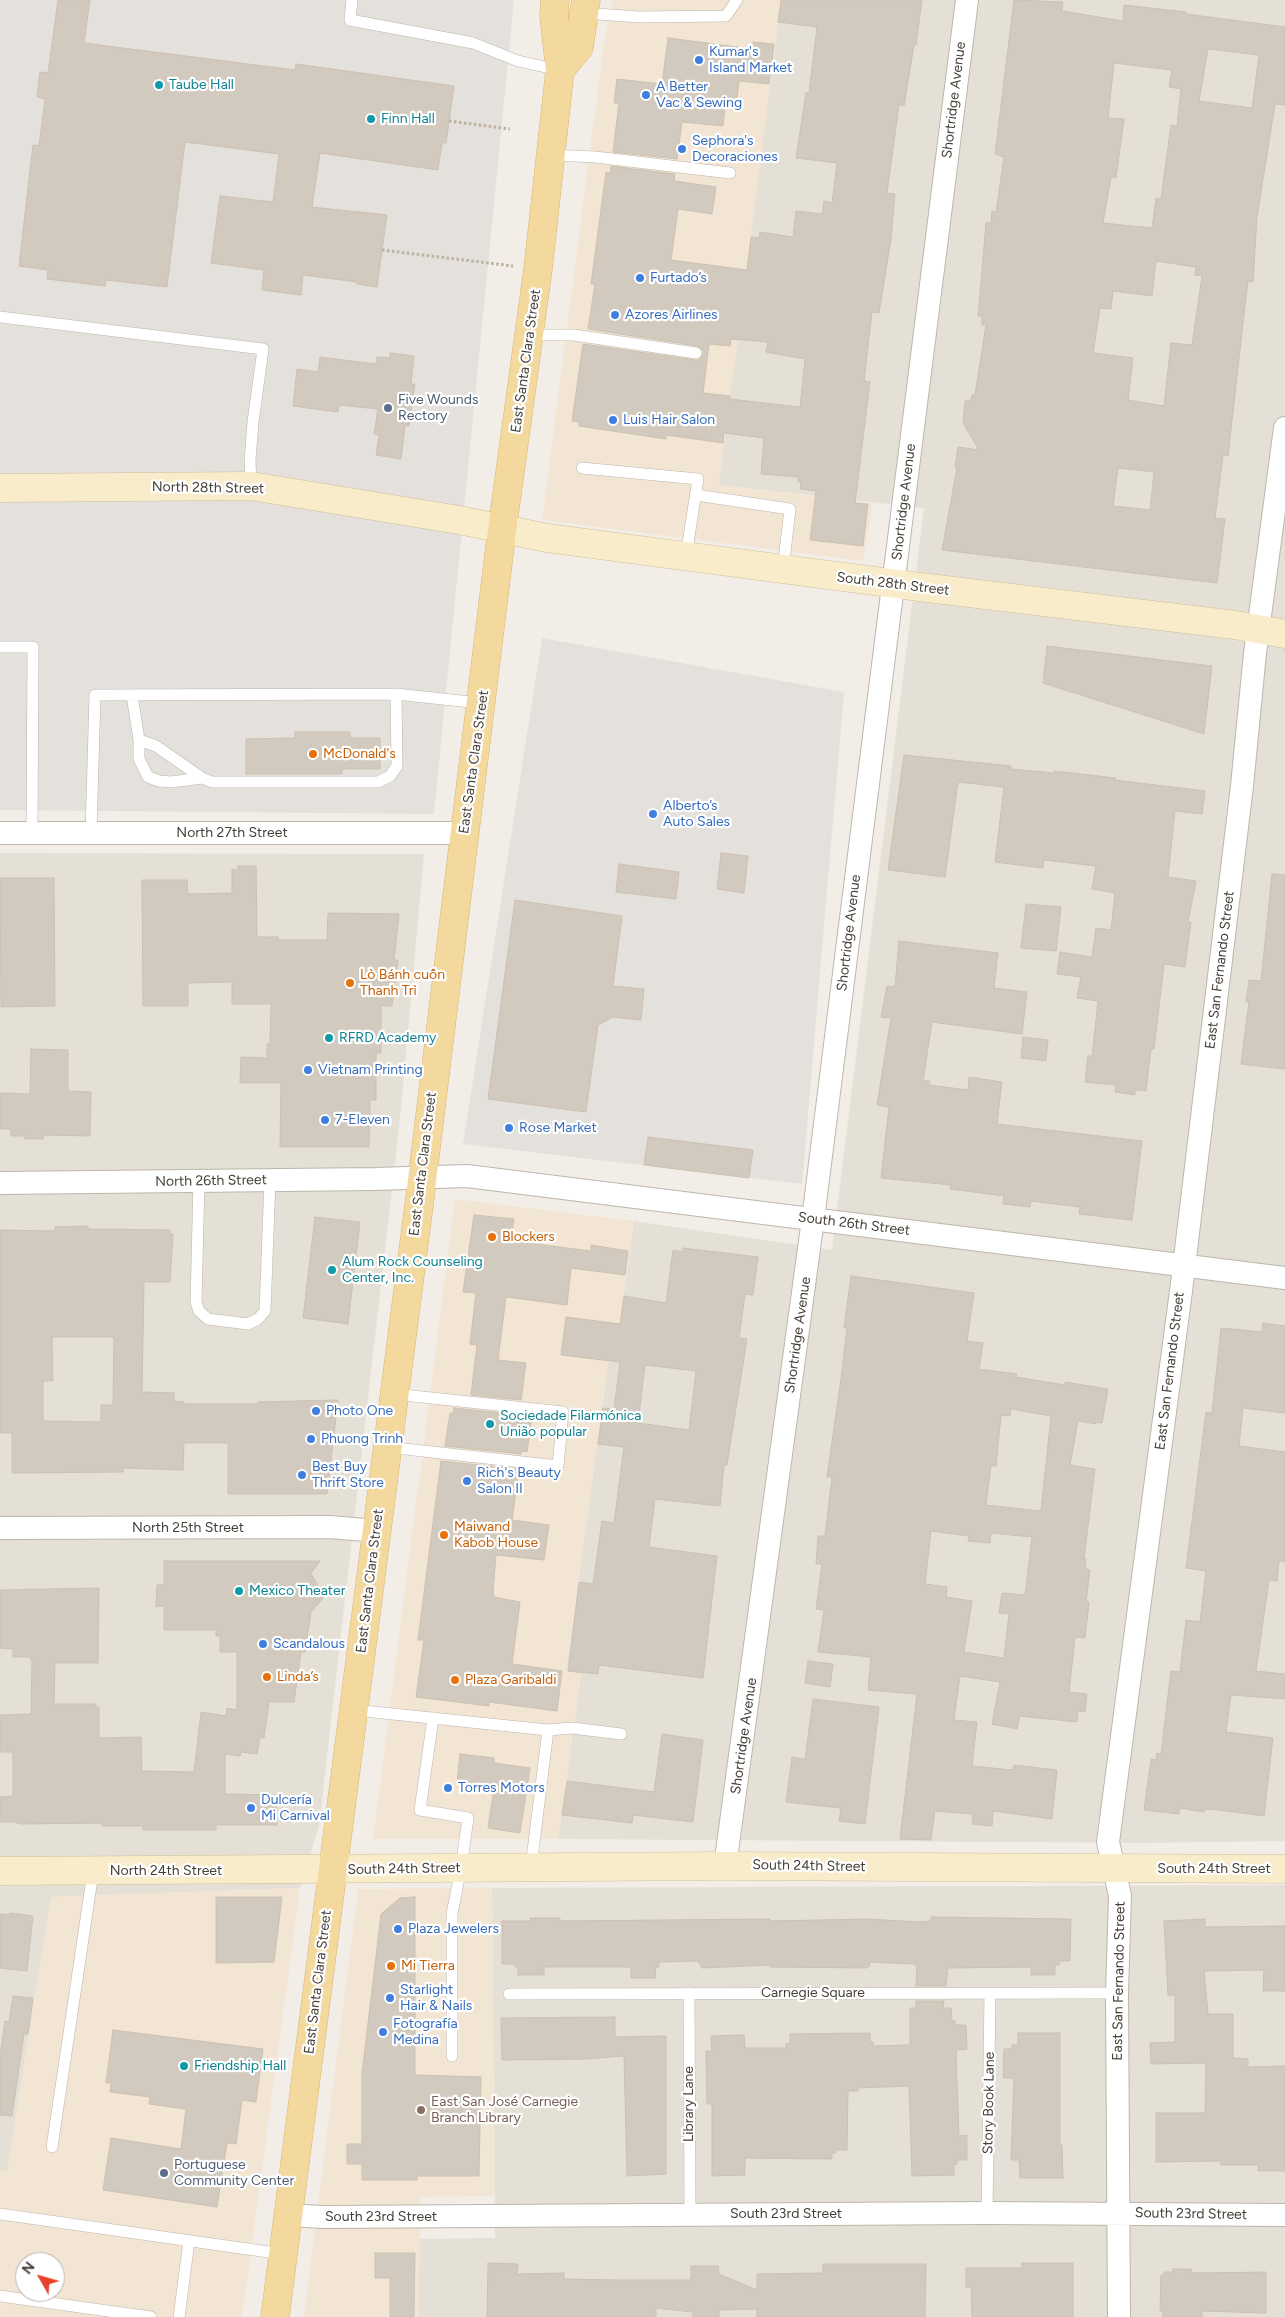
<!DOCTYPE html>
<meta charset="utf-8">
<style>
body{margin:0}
#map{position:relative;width:1285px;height:2317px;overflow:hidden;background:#f2eee7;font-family:Figtree,sans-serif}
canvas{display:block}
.north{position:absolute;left:15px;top:2252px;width:50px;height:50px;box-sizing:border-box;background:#fff;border:1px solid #b4b2af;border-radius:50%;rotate:308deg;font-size:14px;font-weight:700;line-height:20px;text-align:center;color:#443f37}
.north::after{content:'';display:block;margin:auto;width:18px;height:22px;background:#e5412b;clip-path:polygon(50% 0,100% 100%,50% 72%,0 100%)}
</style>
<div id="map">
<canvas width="1285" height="2317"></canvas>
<div class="north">N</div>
</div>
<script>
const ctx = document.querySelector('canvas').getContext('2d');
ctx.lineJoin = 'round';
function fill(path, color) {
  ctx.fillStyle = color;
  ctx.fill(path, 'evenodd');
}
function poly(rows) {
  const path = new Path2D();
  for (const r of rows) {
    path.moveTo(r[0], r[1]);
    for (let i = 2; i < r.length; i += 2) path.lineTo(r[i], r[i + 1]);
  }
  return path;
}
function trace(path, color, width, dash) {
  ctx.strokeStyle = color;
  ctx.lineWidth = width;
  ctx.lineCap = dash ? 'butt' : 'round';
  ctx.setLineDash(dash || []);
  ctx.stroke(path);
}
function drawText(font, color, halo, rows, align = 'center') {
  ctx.font = font + ' Figtree,sans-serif';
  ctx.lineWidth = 4.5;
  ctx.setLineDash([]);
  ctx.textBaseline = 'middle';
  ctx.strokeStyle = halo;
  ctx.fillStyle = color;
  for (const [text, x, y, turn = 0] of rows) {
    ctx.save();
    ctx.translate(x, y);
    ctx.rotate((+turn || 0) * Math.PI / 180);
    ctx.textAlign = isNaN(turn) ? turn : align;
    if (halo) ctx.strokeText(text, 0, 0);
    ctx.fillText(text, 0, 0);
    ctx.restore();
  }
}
fill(poly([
 [781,0,1285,0,1285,1841,1146,1843,558,1839,581,1675,566,1672,608,1363,620,1320,634,1221,832,1250,924,508,718,485],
 [0,853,424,854,400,1119,319,1826,300,1888,51,1897,7,2172,0,2171],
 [1285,1885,1285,2317,419,2317,418,2239,495,2238,492,1888]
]), '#e5e0d6');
fill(poly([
 [613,0,781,0,719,485,873,503,863,561,542,520,604,43],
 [455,1199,634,1221,620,1320,608,1363,566,1671,581,1674,558,1839,373,1839],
 [300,1888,242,2317,0,2317,0,2171,7,2172,51,1897],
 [25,2262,55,2262,55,2292,25,2292],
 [492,1888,494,2196,420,2197,419,2317,304,2317,358,1889]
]), '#f2e5d4');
fill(poly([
 [0,0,514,0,434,814,0,810],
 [542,638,844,692,802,1184,463,1144]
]), '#e4e0dc');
const building = poly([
 [58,0,90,0,84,43,295,70,296,64,454,86,446,143,442,143,438,170,320,153,312,207,387,215,377,287,357,284,357,282,303,275,301,295,262,290,264,270,211,263,220,196,273,202,279,154,185,142,167,287,106,280,105,286,47,279,48,270,19,266,33,145,39,146,45,99,37,97,40,72,48,73,58,0],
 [781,0,922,0,916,45,914,45,904,106,899,105,887,193,895,194,891,239,879,313,872,312,864,381,870,382,855,503,868,504,863,546,810,540,816,491,800,489,801,482,798,482,798,477,761,474,764,438,724,433,723,443,666,435,666,439,579,426,579,422,572,421,583,344,695,360,699,360,703,355,703,350,697,346,588,329,595,284,591,284,606,172,610,173,611,166,675,174,674,181,716,187,712,214,678,209,671,260,747,270,751,237,759,238,760,232,793,237,796,211,822,214,824,201,832,203,837,163,796,158,806,93,809,93,817,27,778,22,781,0],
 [731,339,768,342,766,352,805,359,800,407,730,399,730,396,703,393,709,344,730,346,731,339],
 [1014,0,1063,2,1062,11,1123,21,1124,5,1186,12,1186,14,1285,27,1285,105,1275,104,1257,217,1253,282,1248,281,1243,323,1228,456,1223,455,1215,518,1225,519,1217,583,942,550,957,468,955,467,958,447,979,450,963,423,965,401,971,401,972,395,975,395,986,325,982,325,982,316,978,316,981,283,986,223,991,223,992,211,996,212,1004,157,995,154,1014,0],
 [1208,49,1259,55,1252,108,1199,101,1208,49],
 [1114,63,1172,70,1169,87,1181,89,1177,126,1171,125,1161,199,1156,198,1152,228,1103,223,1111,177,1116,178,1124,119,1108,118,1114,63],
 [1156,261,1196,267,1195,275,1202,276,1192,345,1171,343,1164,406,1128,400,1133,358,1093,353,1100,308,1111,309,1113,291,1152,296,1156,261],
 [1118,468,1154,472,1150,510,1113,506,1118,468],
 [668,38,753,49,753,42,774,44,769,84,739,81,736,108,725,107,723,126,682,122,677,159,613,152,619,103,614,103,617,79,662,84,668,38],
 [390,353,414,356,411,384,415,384,409,426,405,426,401,459,376,455,379,435,374,434,378,409,339,405,338,412,293,406,297,369,318,372,320,357,376,364,377,357,390,358,390,353],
 [1047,646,1212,666,1204,734,1043,683,1047,646],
 [295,732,350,732,350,738,380,738,380,769,342,769,342,774,246,774,246,739,295,738,295,732],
 [904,755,1011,766,1011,769,1054,773,1054,771,1116,778,1115,780,1205,791,1202,814,1175,811,1168,877,1196,881,1188,922,1191,922,1185,967,1164,964,1154,1049,1151,1049,1146,1091,1135,1090,1135,1095,1115,1092,1116,1085,1085,1082,1088,1056,1092,1056,1098,1001,1077,998,1081,977,1057,974,1060,952,1092,957,1096,928,1111,930,1115,893,1092,889,1096,866,1044,860,1043,868,995,862,1004,787,958,782,945,877,888,870,904,755],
 [721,853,748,856,744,893,717,889,721,853],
 [619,864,679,872,676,899,616,892,619,864],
 [238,866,256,866,257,937,278,937,278,940,327,940,328,913,399,914,394,960,398,960,392,1006,381,1006,381,1053,376,1053,376,1100,370,1100,369,1147,280,1147,281,1083,240,1083,241,1057,267,1058,267,1044,270,1044,271,1004,232,1004,232,982,188,983,188,1006,143,1006,142,880,187,880,188,894,232,893,232,869,238,870,238,866],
 [1272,874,1285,875,1285,1069,1241,1064,1249,1002,1246,1002,1249,980,1261,981,1272,874],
 [0,878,54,878,55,1006,1,1007,0,878],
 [515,900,622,916,613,986,644,989,641,1020,613,1017,598,1025,586,1112,488,1099,515,900],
 [1026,904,1061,907,1056,951,1021,948,1026,904],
 [899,941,998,953,994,988,1027,992,1022,1034,932,1022,923,1081,930,1081,929,1085,968,1090,969,1077,1002,1082,997,1124,1142,1141,1132,1220,1079,1214,1080,1207,1031,1201,1030,1207,1003,1204,1004,1196,950,1189,951,1185,881,1178,889,1107,877,1105,891,1018,881,1017,887,986,895,987,899,941],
 [1023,1037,1048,1040,1046,1061,1021,1058,1023,1037],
 [31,1049,68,1050,68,1091,91,1092,90,1136,44,1135,43,1139,25,1139,25,1136,11,1136,11,1129,0,1129,0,1093,30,1094,31,1049],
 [648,1137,753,1150,749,1178,644,1165,648,1137],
 [474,1215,514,1219,511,1241,591,1251,591,1245,628,1251,625,1275,571,1268,567,1305,506,1297,498,1360,526,1363,521,1400,471,1395,477,1345,470,1344,476,1293,463,1292,474,1215],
 [315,1217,360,1222,348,1324,303,1318,315,1217],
 [88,1226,88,1229,170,1230,170,1234,173,1234,170,1282,144,1282,142,1392,174,1393,174,1401,184,1402,184,1404,258,1404,258,1402,338,1400,327,1494,228,1494,228,1443,184,1443,183,1470,123,1468,123,1472,12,1473,12,1433,0,1433,0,1230,55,1231,55,1227,88,1226],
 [52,1337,114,1337,113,1405,101,1405,101,1422,43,1421,43,1381,53,1381,52,1337],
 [683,1248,758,1257,753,1295,745,1294,739,1338,747,1339,727,1465,724,1465,720,1506,655,1499,649,1547,717,1556,703,1678,599,1665,598,1674,568,1671,579,1582,593,1584,602,1521,614,1523,624,1447,598,1444,603,1408,614,1409,620,1362,561,1355,566,1317,620,1324,624,1296,666,1303,673,1250,683,1252,683,1248],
 [645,1365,696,1371,689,1430,638,1423,645,1365],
 [851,1276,974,1293,967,1341,983,1343,979,1369,1017,1374,1016,1377,1065,1385,1065,1382,1108,1389,1102,1423,1096,1422,1096,1424,1078,1421,1070,1465,1095,1469,1084,1559,1086,1559,1085,1569,1090,1570,1086,1602,1089,1602,1085,1638,1075,1637,1069,1692,1087,1694,1085,1712,1078,1711,1077,1722,1020,1716,1017,1729,992,1724,1000,1682,960,1676,954,1720,977,1722,972,1766,1013,1770,1014,1765,1057,1770,1052,1819,993,1811,992,1826,972,1824,973,1814,935,1811,931,1840,900,1839,917,1694,868,1690,871,1657,818,1652,824,1610,816,1609,822,1564,816,1564,818,1536,825,1536,832,1477,827,1477,841,1379,847,1328,844,1328,851,1276],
 [1011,1409,1051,1416,1041,1511,986,1505,991,1466,996,1466,1001,1415,1010,1416,1011,1409],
 [931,1531,969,1536,968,1541,990,1543,991,1533,1032,1537,1025,1595,1002,1593,999,1613,1009,1614,1004,1658,964,1652,972,1601,946,1597,947,1587,925,1584,931,1531],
 [1263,1323,1285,1326,1285,1413,1243,1408,1239,1446,1285,1452,1285,1562,1279,1561,1277,1581,1269,1580,1256,1671,1285,1674,1285,1699,1231,1695,1226,1732,1273,1738,1264,1816,1218,1810,1205,1809,1204,1812,1180,1808,1179,1814,1144,1810,1151,1759,1156,1760,1157,1753,1161,1754,1171,1671,1180,1672,1186,1620,1200,1622,1206,1571,1186,1568,1206,1412,1212,1413,1221,1328,1262,1332,1263,1323],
 [454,1408,532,1416,527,1452,522,1451,521,1454,445,1446,450,1413,453,1413,454,1408],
 [441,1461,519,1469,512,1520,549,1525,544,1560,496,1555,493,1592,494,1597,520,1602,512,1664,562,1671,557,1711,489,1702,489,1706,416,1697,424,1640,418,1640,441,1461],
 [164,1561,320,1561,311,1573,324,1597,311,1612,305,1652,301,1652,294,1702,269,1702,264,1738,260,1737,257,1754,241,1752,240,1756,225,1754,225,1794,277,1795,277,1825,216,1825,216,1830,143,1830,143,1826,102,1826,102,1823,21,1824,14,1822,0,1822,0,1797,13,1796,13,1752,0,1752,0,1715,31,1714,32,1661,30,1657,13,1657,13,1649,0,1648,0,1590,99,1588,98,1663,55,1663,54,1704,95,1704,96,1707,99,1707,99,1738,141,1737,142,1771,194,1772,201,1712,226,1716,227,1708,237,1710,237,1652,220,1652,220,1636,216,1636,216,1630,164,1630,164,1606,156,1607,157,1585,164,1585,164,1561],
 [808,1661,833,1664,830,1687,805,1683,808,1661],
 [813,1699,879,1707,865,1824,839,1821,841,1808,786,1802,792,1757,805,1759,813,1699],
 [662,1734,703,1740,693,1822,633,1815,632,1823,562,1815,567,1781,654,1792,662,1734],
 [460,1754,494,1758,494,1763,530,1768,520,1833,488,1828,494,1788,457,1783,460,1754],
 [216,1897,282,1897,274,1962,216,1963,216,1897],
 [415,1897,415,2075,481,2077,479,2176,417,2176,417,2180,362,2180,362,2164,347,2164,347,2144,362,2144,362,2074,381,1914,400,1898,415,1897],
 [10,1913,33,1916,27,1971,0,1968,0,1914,10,1915,10,1913],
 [931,1917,1071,1919,1070,1961,1059,1961,1059,1965,1055,1965,1055,1975,1031,1975,1031,1967,948,1968,946,1986,916,1986,917,1967,914,1964,870,1962,870,1966,866,1968,770,1967,770,1965,702,1968,698,1961,659,1962,659,1967,656,1967,655,1978,631,1978,631,1967,544,1967,544,1975,518,1975,518,1967,515,1967,515,1964,502,1964,502,1921,531,1921,530,1918,560,1918,560,1921,770,1919,770,1921,868,1919,917,1922,931,1921,931,1917],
 [1205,1919,1205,1927,1285,1926,1285,1991,1263,1991,1264,1970,1204,1971,1208,2014,1233,2014,1233,2058,1248,2059,1248,2067,1285,2066,1285,2171,1258,2171,1258,2165,1221,2165,1221,2161,1156,2162,1156,2113,1205,2113,1206,2063,1151,2064,1150,2043,1175,2042,1175,1995,1168,1995,1164,1921,1205,1919],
 [13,1996,33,1998,28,2034,24,2034,12,2116,0,2115,0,2056,5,2021,9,2022,13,1996],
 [916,2001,944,2001,943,2008,951,2008,952,2021,955,2021,955,2025,966,2025,967,2049,957,2050,956,2053,959,2136,967,2135,967,2160,957,2160,957,2164,954,2165,954,2175,912,2176,909,2086,858,2088,858,2091,848,2091,847,2150,836,2150,836,2153,832,2153,832,2159,745,2158,745,2175,712,2176,712,2104,707,2104,706,2051,712,2051,711,2036,744,2035,745,2048,786,2048,786,2044,790,2044,790,2034,870,2033,870,2042,873,2042,873,2046,910,2045,910,2008,916,2008,916,2001],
 [615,2017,615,2037,666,2036,666,2174,627,2176,624,2056,587,2059,502,2060,501,2018,615,2017],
 [113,2030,263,2049,256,2102,242,2100,236,2144,227,2143,217,2207,103,2190,111,2138,181,2149,186,2109,149,2104,150,2097,110,2092,111,2083,106,2083,113,2030],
 [1018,2033,1060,2033,1060,2145,1062,2145,1063,2178,1020,2178,1019,2160,1011,2160,1014,2078,1003,2078,1004,2049,1012,2049,1012,2045,1018,2045,1018,2033],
 [375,2253,415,2253,414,2317,390,2317,390,2278,375,2278,375,2253],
 [488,2263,518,2264,517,2274,564,2273,564,2279,617,2280,691,2280,691,2266,718,2266,719,2274,757,2290,757,2274,823,2273,823,2264,926,2264,925,2317,757,2317,757,2309,719,2310,719,2317,693,2317,693,2312,656,2308,656,2317,487,2317,488,2263],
 [1022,2263,1073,2263,1073,2317,972,2317,971,2287,966,2287,966,2268,1022,2268,1022,2263],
 [1173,2269,1192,2269,1191,2272,1199,2273,1266,2272,1266,2313,1202,2311,1202,2317,1163,2317,1163,2311,1160,2311,1161,2275,1164,2275,1164,2272,1173,2272,1173,2269]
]);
fill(building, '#d2cabe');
trace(building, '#ccc1b2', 1);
const lane = poly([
 [352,0,350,20,473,43,518,61,559,70],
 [584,13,639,17,726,16,737,0],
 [551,155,595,157,730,173],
 [0,317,263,349,253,422,250,460,251,486],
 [529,335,574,335,696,353],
 [582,468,698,479,686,556],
 [696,495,790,509,783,569],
 [0,647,33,647,32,833],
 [132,695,139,740,139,759,148,777,159,781,171,782,202,778],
 [139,740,156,746,202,778,212,782,378,782,390,776,397,766,396,694],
 [91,833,95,695,396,694,480,703],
 [199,1181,196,1302,199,1311,208,1319,248,1324,258,1319,265,1311,270,1180],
 [387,1447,558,1466,563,1412,394,1394],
 [354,1710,548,1730,531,1867],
 [433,1718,420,1810,468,1818,461,1868,452,1914,452,2056],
 [548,1730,572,1728,621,1734],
 [689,1993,690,2215],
 [509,1994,1117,1993],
 [52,2147,93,1872],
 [987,2213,990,1994],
 [0,2214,283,2254],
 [0,2296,151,2317],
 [179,2317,189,2241]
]);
const street = poly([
 [0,833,465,833],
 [0,1183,376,1179,467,1176,1285,1278],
 [0,1528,330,1527,377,1531],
 [725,1866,813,1219,967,0],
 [287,2215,323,2217,987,2213,1285,2215],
 [1119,2317,1117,1993,1120,1896,1108,1842,1181,1291,1242,786,1255,653,1285,428]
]);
const secondary = poly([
 [0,488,251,486,459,520,547,538,920,587,1235,625,1285,634],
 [0,1871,725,1866,1285,1869]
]);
const primary = poly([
 [560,70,579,47,586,0],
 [275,2317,419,1205,502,530,538,269,560,70,554,16,555,0]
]);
trace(lane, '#bcb6ab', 12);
trace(street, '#bcb6ab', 24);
trace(secondary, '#cdbf9b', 29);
trace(primary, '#d8b56f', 29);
trace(poly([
 [449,121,510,129],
 [382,250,513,266]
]), '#bdb19d', 3, [2.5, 2.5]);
trace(lane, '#fff', 11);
trace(street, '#fff', 22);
trace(secondary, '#f9ecca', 28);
trace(primary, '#f4d99e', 28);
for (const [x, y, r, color] of [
 [699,60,5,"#3f7fe0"],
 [159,85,5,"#0f9aa8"],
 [646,95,5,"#3f7fe0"],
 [371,119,5,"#0f9aa8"],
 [682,149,5,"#3f7fe0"],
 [640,278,5,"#3f7fe0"],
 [615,315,5,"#3f7fe0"],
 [388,408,5,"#5c6f8a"],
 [613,420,5,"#3f7fe0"],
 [313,754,5,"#e8710a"],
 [653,814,5,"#3f7fe0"],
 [350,983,5,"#e8710a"],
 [329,1038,5,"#0f9aa8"],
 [308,1070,5,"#3f7fe0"],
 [325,1120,5,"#3f7fe0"],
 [509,1128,5,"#3f7fe0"],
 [492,1237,5,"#e8710a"],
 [332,1270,5,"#0f9aa8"],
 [316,1411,5,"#3f7fe0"],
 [490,1424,5,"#0f9aa8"],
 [311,1439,5,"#3f7fe0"],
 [302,1475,5,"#3f7fe0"],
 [467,1481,5,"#3f7fe0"],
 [444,1535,5,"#e8710a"],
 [239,1591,5,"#0f9aa8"],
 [263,1644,5,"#3f7fe0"],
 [267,1677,5,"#e8710a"],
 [455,1680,5,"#e8710a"],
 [448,1788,5,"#3f7fe0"],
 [251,1808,5,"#3f7fe0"],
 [398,1929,5,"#3f7fe0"],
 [391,1966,5,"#e8710a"],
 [390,1998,5,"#3f7fe0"],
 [383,2032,5,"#3f7fe0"],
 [184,2066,5,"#0f9aa8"],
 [421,2110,5,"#8d6e63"],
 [164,2173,5,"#5c6f8a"]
]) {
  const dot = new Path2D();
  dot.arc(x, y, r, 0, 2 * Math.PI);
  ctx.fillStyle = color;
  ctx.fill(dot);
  trace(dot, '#fff', 2);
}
drawText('14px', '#366cbe', '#fff', [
 ["Kumar's",709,52],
 ["Island Market",709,68],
 ["A Better",656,87],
 ["Vac & Sewing",656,103],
 ["Sephora's",692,141],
 ["Decoraciones",692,157],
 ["Furtado’s",650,278],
 ["Azores Airlines",625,315],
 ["Luis Hair Salon",623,420],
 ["Alberto’s",663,806],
 ["Auto Sales",663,822],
 ["Vietnam Printing",318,1070],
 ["7-Eleven",335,1120],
 ["Rose Market",519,1128],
 ["Photo One",326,1411],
 ["Phuong Trinh",321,1439],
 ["Best Buy",312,1467],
 ["Thrift Store",312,1483],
 ["Rich's Beauty",477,1473],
 ["Salon II",477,1489],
 ["Scandalous",273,1644],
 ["Torres Motors",458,1788],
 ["Dulcería",261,1800],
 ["Mi Carnival",261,1816],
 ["Plaza Jewelers",408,1929],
 ["Starlight",400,1990],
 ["Hair & Nails",400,2006],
 ["Fotografía",393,2024],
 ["Medina",393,2040]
], 'left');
drawText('14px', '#0d838f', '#fff', [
 ["Taube Hall",169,85],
 ["Finn Hall",381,119],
 ["RFRD Academy",339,1038],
 ["Alum Rock Counseling",342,1262],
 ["Center, Inc.",342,1278],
 ["Sociedade Filarmónica",500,1416],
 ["União popular",500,1432],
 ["Mexico Theater",249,1591],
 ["Friendship Hall",194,2066]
], 'left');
drawText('14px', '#443f37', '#fff', [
 ["Shortridge Avenue",954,100,-83],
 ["East Santa Clara Street",526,361,-82],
 ["North 28th Street",208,488,1],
 ["Shortridge Avenue",904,502,-83],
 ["South 28th Street",893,584,7],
 ["East Santa Clara Street",474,762,-82],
 ["North 27th Street",232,833],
 ["Shortridge Avenue",849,933,-83],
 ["East San Fernando Street",1220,970,-83],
 ["East Santa Clara Street",423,1164,-83],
 ["North 26th Street",211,1181,-1],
 ["South 26th Street",854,1224,7],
 ["Shortridge Avenue",798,1335,-82],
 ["East San Fernando Street",1170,1371,-83],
 ["North 25th Street",188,1528],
 ["East Santa Clara Street",370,1581,-83],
 ["Shortridge Avenue",744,1736,-82],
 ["South 24th Street",809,1866,1],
 ["South 24th Street",404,1869,-1],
 ["South 24th Street",1214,1869],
 ["North 24th Street",166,1871],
 ["East San Fernando Street",1119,1981,-89],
 ["East Santa Clara Street",318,1982,-83],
 ["Carnegie Square",813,1993],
 ["Story Book Lane",989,2103,-89],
 ["Library Lane",689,2104,-90],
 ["South 23rd Street",786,2214],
 ["South 23rd Street",1191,2214,1],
 ["South 23rd Street",381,2217]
]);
drawText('14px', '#4e5e75', '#fff', [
 ["Five Wounds",398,400],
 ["Rectory",398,416],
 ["Portuguese",174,2165],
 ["Community Center",174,2181]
], 'left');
drawText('14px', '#c56008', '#fff', [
 ["McDonald's",323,754],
 ["Lò Bánh cuốn",360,975],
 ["Thanh Trì",360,991],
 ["Blockers",502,1237],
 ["Maiwand",454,1527],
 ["Kabob House",454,1543],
 ["Linda’s",277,1677],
 ["Plaza Garibaldi",465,1680],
 ["Mi Tierra",401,1966]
], 'left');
drawText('14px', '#785e54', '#fff', [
 ["East San José Carnegie",431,2102],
 ["Branch Library",431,2118]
], 'left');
</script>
